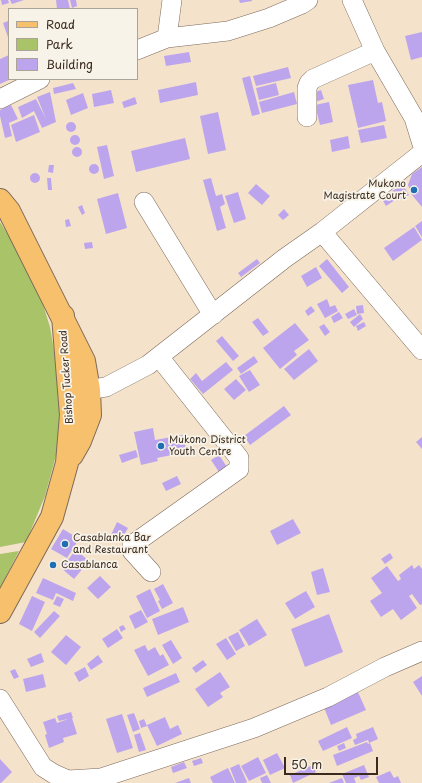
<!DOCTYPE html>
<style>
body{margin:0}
#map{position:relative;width:422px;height:783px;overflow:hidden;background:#f5e2cb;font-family:"Playpen Sans",sans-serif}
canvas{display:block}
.legend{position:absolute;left:8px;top:8px;width:130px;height:72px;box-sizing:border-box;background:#f7f3e8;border:1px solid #aca397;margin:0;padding:5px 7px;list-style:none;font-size:12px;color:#3b2a1e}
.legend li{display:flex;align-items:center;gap:8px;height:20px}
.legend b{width:20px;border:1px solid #aca397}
.scale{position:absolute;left:284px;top:757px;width:94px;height:18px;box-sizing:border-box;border:2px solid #3b2a1e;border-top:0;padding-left:5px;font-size:12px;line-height:14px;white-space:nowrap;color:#3b2a1e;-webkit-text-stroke:3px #f7f3e8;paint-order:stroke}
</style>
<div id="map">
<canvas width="422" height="783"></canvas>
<ul class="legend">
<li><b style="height:5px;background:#f7c06c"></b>Road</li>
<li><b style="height:11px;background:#a9c369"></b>Park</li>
<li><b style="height:11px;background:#bda5ed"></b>Building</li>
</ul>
<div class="scale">50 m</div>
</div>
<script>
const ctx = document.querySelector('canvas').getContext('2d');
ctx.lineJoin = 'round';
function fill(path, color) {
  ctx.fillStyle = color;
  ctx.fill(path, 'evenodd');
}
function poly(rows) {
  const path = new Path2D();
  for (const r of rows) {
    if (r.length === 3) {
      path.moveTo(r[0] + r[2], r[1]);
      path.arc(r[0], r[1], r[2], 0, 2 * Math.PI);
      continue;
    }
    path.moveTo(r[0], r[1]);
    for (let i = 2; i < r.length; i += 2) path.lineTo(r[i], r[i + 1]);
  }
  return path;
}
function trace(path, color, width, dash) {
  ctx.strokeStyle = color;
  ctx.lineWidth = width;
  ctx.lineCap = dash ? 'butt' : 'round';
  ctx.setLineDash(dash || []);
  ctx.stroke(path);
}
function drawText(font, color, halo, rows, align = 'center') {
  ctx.font = font + ' "Playpen Sans",sans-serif';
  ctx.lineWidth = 3.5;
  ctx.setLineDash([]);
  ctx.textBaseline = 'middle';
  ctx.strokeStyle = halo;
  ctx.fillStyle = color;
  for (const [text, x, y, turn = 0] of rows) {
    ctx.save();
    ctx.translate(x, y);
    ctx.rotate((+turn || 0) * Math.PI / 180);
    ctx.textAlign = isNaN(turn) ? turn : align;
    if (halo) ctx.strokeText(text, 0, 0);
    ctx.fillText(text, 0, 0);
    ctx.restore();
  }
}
fill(poly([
 [0,222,25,262,40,295,50,327,64,409,61,437,45,496,26,542,0,547],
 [19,551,0,588,0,554]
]), '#a9c369');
fill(poly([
 [1,0,8,0,9,3,2,5],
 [10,0,24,0,12,4],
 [56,0,68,0,70,9,57,9],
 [70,0,76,0,77,6,72,8],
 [239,0,252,0,252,1,240,3],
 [8,21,9,24,9,40,3,23],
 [422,32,422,57,411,60,405,36],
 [189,52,191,62,166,66,164,56],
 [9,55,9,80,0,84,0,59],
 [288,67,291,78,256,86,253,76],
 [250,76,260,114,252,116,242,78],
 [373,80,378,103,382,102,386,121,358,128,348,85],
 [196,82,198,95,160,103,158,90],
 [73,83,76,89,54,94,53,88],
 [276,83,279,95,259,100,256,88],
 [111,90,114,103,94,107,92,94],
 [321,90,324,99,315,102,312,93],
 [50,92,56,122,42,128,34,111,22,118,18,107,36,99,46,119,37,97],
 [294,92,297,104,262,113,259,102],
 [83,93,88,108,71,115,66,100],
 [135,97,137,104,124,108,122,102],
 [329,102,333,122,320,125,315,105],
 [11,105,18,119,9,123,12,136,5,138,0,116,0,110],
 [218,112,226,150,208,154,200,116],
 [34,115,40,132,16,142,11,125],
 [71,127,5],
 [384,125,387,138,361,143,358,130],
 [75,140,5],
 [348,136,350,148,332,152,330,140],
 [185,138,190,159,136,172,131,151],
 [107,145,114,176,104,179,97,147],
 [77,152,5],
 [94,169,5],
 [49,165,54,165,53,173,48,172],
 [422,167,422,207,412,195,408,185,412,174],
 [35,178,5],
 [47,178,51,178,52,190,48,190],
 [211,178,216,196,222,194,225,204,220,207,226,228,217,231,203,180],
 [256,184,270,196,262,205,248,193],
 [403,185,409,195,397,201,392,191],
 [238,192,246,219,234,223,225,196],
 [118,193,127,228,106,234,97,199],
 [390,193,395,200,386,206,382,199],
 [82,205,85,213,82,215,78,207],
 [284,209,289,215,283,220,278,215],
 [69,219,71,226,66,227,65,220],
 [422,221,422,237,415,226],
 [414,227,422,240,393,261,384,248],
 [92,242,93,248,85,249,84,243],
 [257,259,260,263,241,277,238,273],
 [327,259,349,287,342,293,319,266],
 [316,267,322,278,307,287,301,276],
 [327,299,330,307,335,305,338,311,325,318,317,304],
 [363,305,364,313,357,314,356,306],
 [311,306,315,311,308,316,305,311],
 [354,309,357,315,348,319,345,314],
 [339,312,343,318,334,323,331,317],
 [360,314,363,319,354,327,350,322],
 [258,318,269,332,263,336,252,322],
 [364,322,366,326,358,331,356,326],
 [295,323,309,340,294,351,297,355,280,369,263,348],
 [324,324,330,332,325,336,319,327],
 [222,336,239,356,233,361,216,341],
 [309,349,318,361,294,380,284,369],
 [254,356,258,362,241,374,237,368],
 [226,362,233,370,203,394,190,379,196,373,202,381],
 [250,370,260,385,249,392,239,376],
 [236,379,246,390,234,400,224,389],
 [284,406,291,415,250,445,244,436],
 [153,428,155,440,183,435,187,452,157,458,158,461,141,465,134,432],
 [422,437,422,449,416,442],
 [136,450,138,457,122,463,119,455],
 [219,455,227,467,219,472,211,460],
 [177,476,181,484,166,491,162,483],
 [293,519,301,533,277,545,270,531],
 [117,522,128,528,121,540,111,535],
 [63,529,79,539,67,558,51,549],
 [76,550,89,561,74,579,61,568],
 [390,553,393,558,385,564,381,559],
 [412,565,414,569,419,565,422,569,422,604,420,605,412,594,409,596,417,608,401,620,393,609,381,617,370,601,382,593,371,578,387,566,398,581,401,579,399,575],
 [323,568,330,592,317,595,311,572],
 [100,576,111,587,98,599,87,588],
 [43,578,76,593,73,601,56,593,53,600,36,593],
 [163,584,173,603,162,609,158,601,160,600,154,589],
 [150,589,160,611,147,618,136,596],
 [306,591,315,607,295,619,285,603],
 [32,596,45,602,32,631,19,624],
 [57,596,64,599,60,607,53,604],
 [183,607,189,622,158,635,152,619],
 [141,610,148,622,135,629,129,616],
 [54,611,60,616,40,638,34,632],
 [329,614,343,652,305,667,291,629],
 [257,619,267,635,249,646,239,630],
 [123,625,126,629,121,632,119,627],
 [117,629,123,638,108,648,102,639],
 [238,632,245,646,236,651,228,637],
 [66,635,81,647,66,665,51,652],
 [226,638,236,654,227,660,216,644],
 [171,640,182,658,173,664,162,645],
 [145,645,148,651,155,647,160,656,163,654,169,665,148,676,134,650],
 [41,653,44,662,31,667,27,659],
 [98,655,103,662,91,670,87,664],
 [203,660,207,665,196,673,192,668],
 [85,667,89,676,79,682,74,673],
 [15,669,19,677,14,679,10,671],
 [220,672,230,687,220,693,223,697,208,707,195,689],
 [176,673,180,682,147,697,143,688],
 [43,674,46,687,26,692,23,679],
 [422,676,422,696,413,682],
 [357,690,366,710,331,725,323,705],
 [71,712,73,718,72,718,77,734,63,738,64,742,49,748,45,735,47,734,43,722,55,718,57,723,68,719,59,721,57,716],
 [134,713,140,729,133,732,127,715],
 [122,714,133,748,117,753,106,719],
 [165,717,170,729,178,725,182,734,157,746,147,725],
 [144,719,147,726,141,728,139,721],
 [347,727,352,738,323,751,318,741],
 [373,727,378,739,369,743,368,740,355,745,353,740,357,738,356,734],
 [140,733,146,750,139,752,134,735],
 [367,742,368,744,370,743,373,751,337,766,333,755],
 [344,743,346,748,339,751,337,746],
 [277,753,285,768,270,775,263,760],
 [258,757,266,773,249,781,241,766],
 [201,758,203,763,194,766,192,761],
 [0,759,12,772,1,783,0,783],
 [184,762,187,768,173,773,171,767],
 [239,764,247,782,245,783,236,783,230,768],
 [313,765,316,772,293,783,290,775],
 [364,765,369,777,361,780,359,776,354,778,356,783,346,783,342,774],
 [228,768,235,783,213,783,210,777],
 [390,771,394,778,398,776,401,783,379,783,376,777],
 [267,775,271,783,262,783,260,778],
 [189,778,191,783,175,783],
 [342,778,344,783,329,783]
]), '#bda5ed');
const minor = poly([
 [352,0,375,51,414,118,422,144],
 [167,38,172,0],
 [137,50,167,38,228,31,269,18,302,4,308,0],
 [0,99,40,79],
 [307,117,307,88,309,83,313,79,375,51],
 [144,202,213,315],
 [322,232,422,350],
 [74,392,106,387,148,365,285,258,322,232,422,153],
 [151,572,132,551,132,545,239,469,239,458,159,357],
 [0,699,43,767,54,774,68,780,101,778,254,728,328,697,385,667,422,651]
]);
const major = poly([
 [0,200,9,211,84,361,89,390,90,415,80,441,72,455],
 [0,612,52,517,67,463,71,415,63,316]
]);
trace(minor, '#7c6a5b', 20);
trace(major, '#7c6a5b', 24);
trace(minor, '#fff', 19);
trace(major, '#f7c06c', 22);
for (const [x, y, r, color] of [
 [414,190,4,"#1f6fb2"],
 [161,446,4,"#1f6fb2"],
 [65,544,4,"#1f6fb2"],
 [53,565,4,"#1f6fb2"]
]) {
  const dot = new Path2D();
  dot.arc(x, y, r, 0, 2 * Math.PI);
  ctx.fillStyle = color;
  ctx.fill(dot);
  trace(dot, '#f7f3e8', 1.5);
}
drawText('10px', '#3b2a1e', '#f7f3e8', [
 ["Mukono",406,184,"right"],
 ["Magistrate Court",406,196,"right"],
 ["Mukono District",169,440],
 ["Youth Centre",169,452],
 ["Casablanka Bar",73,538],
 ["and Restaurant",73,550],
 ["Casablanca",61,565]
], 'left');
drawText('10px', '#3b2a1e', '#f7f3e8', [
 ["Bishop Tucker Road",67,377,-94]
]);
</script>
